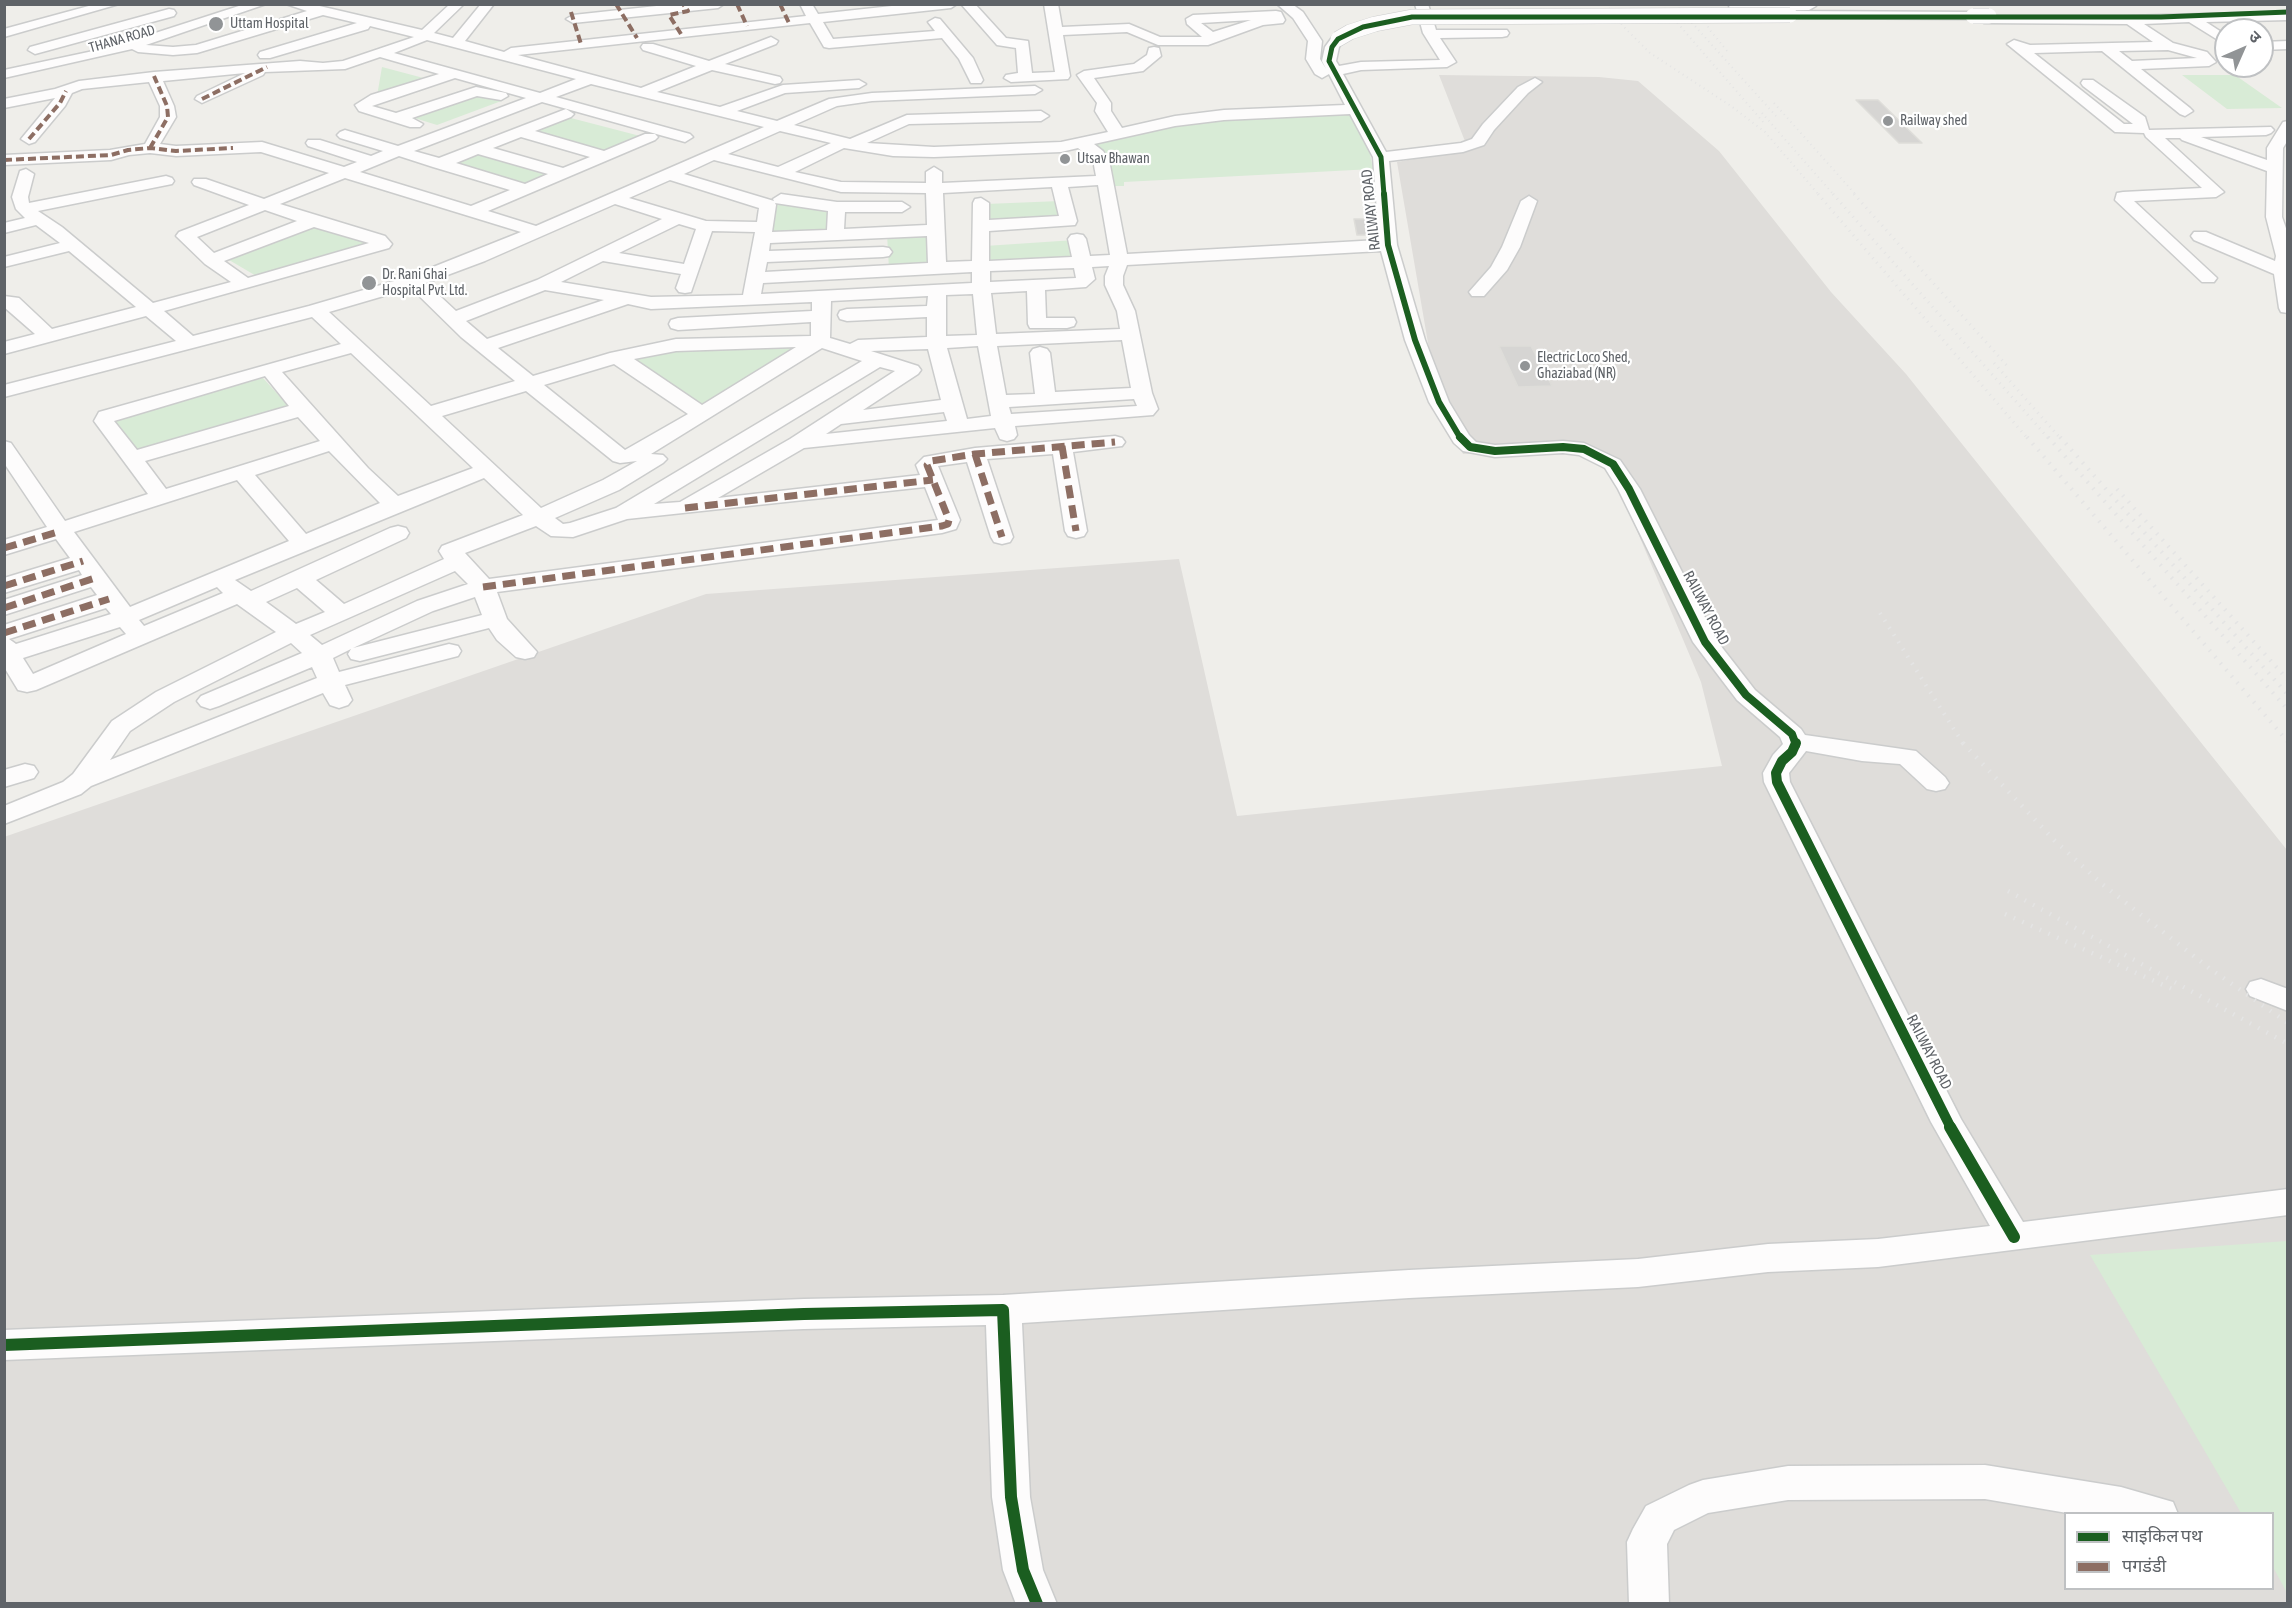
<!DOCTYPE html>
<meta charset="utf-8">
<style>
body{margin:0}
#map{position:relative;width:2292px;height:1608px;overflow:hidden;background:#efeeea;font-family:"Asap Condensed","Noto Sans Devanagari",sans-serif}
canvas{display:block}
.frame{position:absolute;inset:0;border:6px solid #5f6368;pointer-events:none}
.legend{position:absolute;left:2064px;top:1512px;width:210px;height:78px;box-sizing:border-box;background:#fff;border:2px solid #bfc1c3;margin:0;padding:8px 10px;list-style:none;font-size:18px;color:#5f6368}
.legend li{display:flex;align-items:center;gap:12px;height:30px}
.legend b{width:30px;border:2px solid #bfc1c3}
.north{position:absolute;left:2214px;top:18px;width:60px;height:60px;box-sizing:border-box;background:#fff;border:2px solid #bfc1c3;border-radius:50%;rotate:45deg;font-size:16px;font-weight:700;line-height:24px;text-align:center;color:#5f6368}
.north::after{content:'';display:block;margin:auto;width:21px;height:27px;background:#919496;clip-path:polygon(50% 0,100% 100%,50% 72%,0 100%)}
</style>
<div id="map">
<canvas width="2292" height="1608"></canvas>
<div class="frame"></div>
<ul class="legend">
<li><b style="height:8px;background:#1b5e20"></b>साइकिल पथ</li>
<li><b style="height:8px;background:#8d6e63"></b>पगडंडी</li>
</ul>
<div class="north">उ</div>
</div>
<script>
const ctx = document.querySelector('canvas').getContext('2d');
ctx.lineJoin = 'round';
function fill(path, color) {
  ctx.fillStyle = color;
  ctx.fill(path, 'evenodd');
}
function poly(rows) {
  const path = new Path2D();
  for (const r of rows) {
    path.moveTo(r[0], r[1]);
    for (let i = 2; i < r.length; i += 2) path.lineTo(r[i], r[i + 1]);
  }
  return path;
}
function trace(path, color, width, dash) {
  ctx.strokeStyle = color;
  ctx.lineWidth = width;
  ctx.lineCap = dash ? 'butt' : 'round';
  ctx.setLineDash(dash || []);
  ctx.stroke(path);
}
function drawText(font, color, halo, rows, align = 'center') {
  ctx.font = font + ' "Asap Condensed",sans-serif';
  ctx.lineWidth = 4.5;
  ctx.setLineDash([]);
  ctx.textBaseline = 'middle';
  ctx.strokeStyle = halo;
  ctx.fillStyle = color;
  for (const [text, x, y, turn = 0] of rows) {
    ctx.save();
    ctx.translate(x, y);
    ctx.rotate((+turn || 0) * Math.PI / 180);
    ctx.textAlign = isNaN(turn) ? turn : align;
    if (halo) ctx.strokeText(text, 0, 0);
    ctx.fillText(text, 0, 0);
    ctx.restore();
  }
}
fill(poly([
 [1439,75,1599,77,1638,81,1719,151,1831,292,1906,374,2287,850,2287,1603,5,1603,4,837,706,594,1179,559,1237,816,1722,766,1701,682,1610,467,1567,451,1463,454,1433,372,1397,162,1468,149],
 [2066,1514,2272,1514,2272,1588,2066,1588]
]), '#dfddda');
fill(poly([
 [382,67,431,80,377,96],
 [2182,75,2235,75,2282,108,2227,109],
 [475,92,504,100,437,125,408,116],
 [1352,111,1368,144,1373,169,1124,182,1124,186,1106,186,1084,143,1180,121],
 [567,117,644,137,602,153,528,132],
 [480,151,556,174,524,187,448,164],
 [780,201,834,207,831,234,765,237,771,205],
 [1060,201,1065,221,984,225,986,204],
 [313,222,374,243,258,277,224,257],
 [929,232,932,267,889,269,887,234],
 [1075,240,1077,261,986,265,985,246],
 [799,345,700,407,631,357,668,349],
 [263,378,292,410,134,453,108,419],
 [2287,1241,2288,1241,2287,1593,2273,1567,2272,1514,2241,1513,2090,1255]
]), '#d8ebd6');
const building = poly([
 [1856,100,1878,100,1922,143,1899,143,1856,100],
 [1354,219,1375,219,1376,235,1357,235,1354,219],
 [1499,346,1531,346,1552,386,1518,387,1499,346]
]);
fill(building, '#d6d5d3');
trace(building, '#deddd9', 1.5);
const minor = poly([
 [96,4,119,4,4,37,4,29,96,4],
 [245,4,266,4,146,45,173,47,196,45,307,11,286,4,311,4,422,30,450,4,464,4,434,33,453,38,481,4,494,4,465,41,504,52,511,48,806,16,800,4,812,4,818,14,910,4,957,4,951,8,823,22,833,39,935,31,928,22,935,18,940,19,973,58,983,80,981,83,971,83,959,59,942,38,829,48,824,47,810,23,518,55,641,88,696,66,643,50,641,47,643,44,653,44,709,61,771,37,778,41,776,44,725,64,780,77,782,80,780,83,775,84,712,70,657,92,720,107,783,85,859,80,866,84,859,88,785,93,737,111,777,121,829,99,872,93,1035,86,1042,90,1035,94,872,101,837,106,794,125,850,139,907,115,1041,111,1049,116,1041,121,909,124,867,143,934,147,1061,142,1108,132,1095,111,1097,103,1077,75,1084,71,1134,64,1147,55,1149,48,1154,47,1159,48,1161,56,1143,71,1094,78,1111,103,1111,111,1122,128,1175,116,1224,110,1345,105,1329,74,1322,78,1315,74,1306,59,1308,41,1293,18,1277,4,1292,4,1303,12,1322,41,1320,59,1326,69,1322,61,1325,47,1333,36,1338,35,1345,39,1339,47,1336,61,1339,66,1361,62,1440,60,1423,33,1415,4,1428,4,1436,30,1507,30,1509,33,1507,36,1502,37,1440,38,1456,62,1447,67,1361,70,1343,74,1386,152,1461,143,1472,139,1483,124,1518,87,1535,78,1542,82,1528,93,1494,130,1484,145,1463,152,1389,161,1397,245,1425,340,1449,402,1469,435,1476,442,1495,445,1563,441,1584,443,1620,460,1640,489,1717,641,1755,690,1801,729,1805,735,1916,751,1945,777,1949,783,1945,789,1936,791,1927,789,1900,764,1862,761,1806,751,1789,773,1790,782,1961,1119,2023,1222,2288,1189,2288,1215,1878,1267,1768,1272,1638,1287,1409,1298,1022,1323,1030,1497,1043,1570,1057,1604,1016,1604,1003,1570,992,1497,986,1325,804,1329,4,1360,4,1330,804,1299,1003,1295,1409,1270,1638,1259,1768,1244,1878,1239,1990,1226,1931,1122,1764,782,1763,773,1773,755,1783,744,1780,737,1737,700,1693,642,1618,489,1605,468,1579,455,1563,453,1495,457,1463,451,1454,443,1429,402,1405,340,1381,251,1127,265,1123,276,1123,285,1135,311,1152,393,1158,409,1153,415,1015,426,1017,435,1014,439,1007,441,1000,439,995,428,804,448,718,498,920,475,916,465,924,457,975,448,1115,436,1122,438,1125,442,1122,446,1073,452,1087,531,1084,536,1076,538,1068,536,1065,531,1053,454,987,459,1013,537,1010,542,1002,544,994,542,991,537,967,462,938,466,960,520,956,529,942,533,497,592,507,619,537,652,534,657,525,659,516,657,497,640,489,628,360,661,351,659,348,654,351,649,333,658,339,672,449,644,458,646,461,651,458,656,345,685,352,700,348,705,339,708,330,705,323,693,91,786,81,794,4,824,4,806,63,782,73,774,112,721,156,692,276,632,237,604,36,690,27,692,18,690,4,667,4,625,97,595,91,587,4,615,4,600,82,575,79,570,4,593,4,578,70,558,56,539,4,555,4,540,47,527,4,463,4,441,11,443,65,521,148,494,94,421,99,412,341,344,312,317,4,397,4,385,176,341,146,316,4,354,4,342,35,334,4,307,4,296,19,298,52,329,136,307,69,251,4,267,4,257,60,243,36,225,4,233,4,223,25,218,16,209,12,197,20,171,26,169,34,174,28,197,29,203,166,176,172,178,174,181,172,184,38,211,62,227,153,303,231,282,205,264,176,236,179,232,249,205,194,185,192,182,194,179,206,179,264,199,329,173,261,152,176,156,150,153,129,155,111,160,4,165,4,155,110,150,145,144,160,117,160,106,149,82,82,89,72,93,65,106,35,142,29,144,21,139,55,98,4,108,4,99,55,89,79,81,154,72,300,61,323,63,343,61,414,37,370,26,368,29,270,58,260,58,258,55,260,52,357,23,323,15,197,53,173,55,138,52,132,49,4,78,4,70,112,47,245,4],
 [427,40,576,79,540,93,394,53,427,40],
 [380,57,439,74,371,95,355,105,359,111,410,127,420,127,423,124,412,118,477,96,501,100,508,96,506,93,476,87,396,113,372,106,455,78,526,98,398,146,345,130,340,132,337,135,340,138,383,151,371,156,320,140,308,140,306,143,308,146,357,162,344,167,262,142,176,146,160,144,176,117,174,106,163,81,245,73,197,96,195,99,202,103,263,75,265,72,345,69,380,57],
 [591,84,764,127,536,226,488,211,655,140,658,137,655,134,645,134,604,151,535,131,571,117,574,114,566,109,439,158,414,151,542,102,685,142,693,137,690,134,556,97,591,84],
 [1350,114,1373,157,1379,240,1127,254,1109,160,1103,151,1094,144,1175,126,1224,120,1350,114],
 [780,131,831,143,778,167,728,154,780,131],
 [521,137,590,157,563,168,493,148,521,137],
 [844,148,893,156,934,157,1061,152,1078,148,1093,160,1096,176,942,183,942,172,934,167,926,172,926,183,841,182,795,172,844,148],
 [478,154,548,174,525,184,456,163,478,154],
 [399,156,433,167,510,190,471,206,360,172,399,156],
 [714,160,841,192,926,193,927,225,844,229,845,212,902,212,910,207,902,202,837,202,781,194,773,199,775,203,828,211,827,230,772,232,776,205,774,201,684,174,714,160],
 [345,178,521,232,408,277,309,306,193,336,164,311,389,248,392,244,385,236,280,204,345,178],
 [670,180,759,208,757,222,706,221,629,198,670,180],
 [1098,185,1110,255,1090,256,1086,239,1083,235,1077,234,1071,235,1068,239,1072,257,989,261,989,231,1075,225,1077,221,1068,187,1098,185],
 [1052,187,1059,216,989,220,989,203,981,198,975,199,973,203,972,261,946,262,943,193,1052,187],
 [615,204,662,219,537,280,456,311,426,283,485,261,615,204],
 [265,210,297,221,214,253,197,237,265,210],
 [679,224,696,229,684,264,619,253,679,224],
 [314,227,369,243,248,278,224,261,314,227],
 [712,231,755,232,743,295,651,297,561,282,603,261,681,274,676,288,679,292,685,293,691,292,712,231],
 [927,236,928,263,765,272,767,262,883,257,889,256,892,252,889,248,883,247,769,251,770,243,927,236],
 [1109,266,1105,276,1105,285,1117,311,1120,329,996,334,991,293,1027,291,1028,324,1030,328,1067,328,1074,326,1076,322,1074,318,1046,318,1045,290,1086,287,1095,279,1092,267,1109,266],
 [1074,268,1076,278,990,282,990,271,1074,268],
 [972,272,972,283,761,294,763,283,972,272],
 [411,288,461,337,515,381,431,406,329,312,411,288],
 [545,290,604,300,487,339,466,321,545,290],
 [973,294,977,335,946,336,946,295,973,294],
 [928,296,927,306,847,309,840,311,838,315,840,319,847,321,927,317,927,337,858,340,850,344,830,338,831,301,928,296],
 [812,302,812,311,678,318,671,320,669,324,671,328,678,330,811,322,811,336,676,339,610,353,533,376,498,348,628,304,651,309,812,302],
 [1122,340,1131,388,1055,392,1050,353,1047,349,1040,347,1033,349,1030,353,1035,394,1006,395,997,346,1122,340],
 [978,346,991,416,967,419,947,348,978,346],
 [796,347,702,405,634,359,676,351,796,347],
 [822,348,862,361,616,508,570,523,563,524,555,518,619,490,663,463,667,459,663,455,651,454,822,348],
 [928,349,941,400,863,410,918,374,921,370,918,366,871,351,928,349],
 [351,353,420,418,473,468,398,496,368,468,282,372,351,353],
 [614,364,688,414,625,450,544,385,614,364],
 [880,367,895,371,790,439,680,502,654,504,880,367],
 [265,376,289,406,137,450,114,421,265,376],
 [526,391,613,461,620,463,637,461,603,480,541,508,442,416,526,391],
 [1134,399,1137,406,1011,414,1009,407,1134,399],
 [944,412,947,421,826,434,841,424,944,412],
 [298,417,320,441,166,489,145,461,298,417],
 [329,451,380,503,306,534,255,475,329,451],
 [484,478,523,515,442,546,439,551,444,559,344,604,316,580,406,538,409,533,406,528,398,526,390,528,251,591,235,580,484,478],
 [237,480,289,541,130,607,74,532,237,480],
 [925,487,938,520,489,579,465,553,536,526,551,536,573,537,627,519,925,487],
 [455,571,468,584,417,601,322,645,310,635,455,571],
 [217,587,223,593,144,626,139,620,217,587],
 [297,588,325,612,296,624,266,602,297,588],
 [475,597,482,615,353,648,433,611,475,597],
 [106,608,111,614,16,644,9,639,106,608],
 [120,627,126,634,33,674,23,658,120,627],
 [291,643,302,653,201,696,197,701,201,706,210,709,219,706,312,667,317,678,110,760,130,731,174,702,291,643],
 [675,4,724,4,718,8,573,23,566,19,573,15,675,4],
 [961,4,975,4,1006,38,1028,41,1032,73,1055,72,1044,4,1058,4,1062,27,1129,24,1160,37,1202,37,1187,24,1186,19,1193,15,1276,11,1281,12,1285,20,1283,23,1263,25,1208,45,1158,45,1127,32,1063,35,1070,76,1068,79,1011,82,1004,78,1006,75,1018,73,1016,48,997,45,961,4],
 [1251,20,1213,32,1201,23,1251,20],
 [1731,4,1815,4,1816,6,1809,10,1736,11,1731,10,1729,7,1731,4],
 [169,9,174,10,176,13,174,16,35,54,28,50,30,47,169,9],
 [1790,11,1973,12,1980,16,2124,16,2288,12,2288,20,2206,22,2226,35,2226,45,2189,22,2144,24,2173,43,2207,52,2216,62,2209,66,2141,69,2190,108,2193,111,2185,116,2180,114,2102,51,2034,53,2124,124,2133,124,2083,86,2081,83,2083,80,2093,80,2145,117,2149,130,2271,127,2274,130,2271,133,2266,135,2201,137,2267,160,2267,148,2283,122,2288,121,2288,140,2283,148,2282,217,2288,234,2288,313,2281,312,2279,308,2274,274,2194,240,2191,236,2194,232,2206,232,2275,261,2276,256,2266,217,2267,171,2182,140,2180,138,2165,138,2224,192,2216,197,2134,201,2217,278,2214,282,2202,282,2115,200,2117,193,2123,192,2202,188,2146,137,2144,133,2115,132,2007,44,2014,40,2030,45,2153,42,2127,24,1984,23,1977,19,1785,18,1783,15,1785,12,1790,11],
 [2168,50,2197,58,2132,61,2119,51,2168,50],
 [2288,41,2288,49,2262,50,2262,42,2288,41],
 [1529,196,1537,201,1520,247,1507,270,1484,296,1472,296,1469,292,1491,267,1502,247,1521,201,1529,196],
 [25,764,34,766,38,772,34,778,4,787,4,770,25,764],
 [2261,979,2288,989,2288,1011,2250,996,2246,989,2250,982,2261,979],
 [1985,1465,2121,1487,2173,1502,2178,1514,2073,1514,1985,1499,1788,1500,1708,1513,1674,1530,1667,1544,1669,1604,1629,1604,1627,1542,1633,1529,1646,1506,1689,1485,1703,1480,1788,1466,1985,1465]
]);
trace(minor, '#cbcccc', 3);
fill(minor, '#fdfcfc');
trace(poly([
 [1606,4,1623,26,1650,53,1731,106,1765,132,1819,195],
 [1661,4,1764,123],
 [1675,4,1776,116],
 [1697,4,1709,29,1728,52],
 [1774,103,1856,195],
 [1762,113,1834,195]
]), '#e4e4e4', 2, [1, 4]);
trace(poly([
 [1818,194,2028,439],
 [1833,194,2049,439],
 [1854,194,2009,368],
 [1994,363,2061,439]
]), '#e4e4e4', 3, [1, 5]);
trace(poly([
 [2027,437,2288,742],
 [2048,437,2288,710],
 [2060,437,2288,695],
 [2117,489,2288,680],
 [1880,613,1964,745]
]), '#e4e4e4', 4, [1.5, 7]);
trace(poly([
 [1963,743,2054,840,2102,884,2209,968,2288,1023],
 [2008,891,2288,1044],
 [2005,914,2172,989]
]), '#e4e4e4', 4.5, [1.5, 8]);
const minorBridge = poly([
 [1973,16,1989,16],
 [1338,39,1350,32,1375,24,1412,17,1790,15]
]);
trace(minorBridge, '#cbcccc', 16, []);
trace(minorBridge, '#fdfcfc', 15);
trace(poly([
 [616,4,637,38],
 [737,4,747,26],
 [780,4,789,23],
 [571,12,581,44],
 [681,34,669,15,688,11,683,4],
 [202,99,267,67],
 [29,139,60,103,66,91],
 [150,148,168,117,167,106,154,76],
 [4,160,111,155,128,150,150,148,176,151,233,148]
]), '#8d6e63', 4, [8, 4]);
trace(poly([
 [1062,446,1076,531],
 [975,454,1002,537],
 [685,508,933,480],
 [4,548,61,531],
 [4,586,83,561],
 [483,587,942,526,948,524,949,520,927,465,931,461,975,454,1115,442],
 [4,608,95,578],
 [4,633,109,599]
]), '#8d6e63', 7, [13, 7]);
trace(poly([
 [1384,195,1381,157,1329,61,1332,47,1338,39,1363,27,1412,17,2161,17,2288,12]
]), '#1b5e20', 5);
trace(poly([
 [1384,194,1388,245,1415,340,1439,402,1461,439]
]), '#1b5e20', 6);
trace(poly([
 [1460,437,1470,447,1495,451,1563,447,1584,449,1613,464,1629,489,1705,642,1746,695,1792,734,1796,745]
]), '#1b5e20', 8);
trace(poly([
 [1796,743,1792,752,1782,761,1776,773,1777,782,1951,1128]
]), '#1b5e20', 10);
trace(poly([
 [1950,1127,2014,1237],
 [4,1345,804,1314,1003,1310,1011,1497,1023,1570,1037,1604]
]), '#1b5e20', 12);
for (const [x, y, r, color] of [
 [216,24,8,"#919496"],
 [1888,121,6,"#919496"],
 [1065,159,6,"#919496"],
 [369,283,8,"#919496"],
 [1525,366,6,"#919496"]
]) {
  const dot = new Path2D();
  dot.arc(x, y, r, 0, 2 * Math.PI);
  ctx.fillStyle = color;
  ctx.fill(dot);
  trace(dot, '#fff', 2);
}
drawText('14px', '#5f6368', '#fff', [
 ["Uttam Hospital",230,24],
 ["Railway shed",1900,121],
 ["Utsav Bhawan",1077,159],
 ["Dr. Rani Ghai",382,275],
 ["Hospital Pvt. Ltd.",382,291],
 ["Electric Loco Shed,",1537,358],
 ["Ghaziabad (NR)",1537,374]
], 'left');
drawText('14px', '#5f6368', '#fff', [
 ["THANA ROAD",122,39,-16]
]);
drawText('15px', '#5f6368', '#fff', [
 ["RAILWAY ROAD",1371,210,-96],
 ["RAILWAY ROAD",1706,608,62],
 ["RAILWAY ROAD",1929,1052,63]
]);
</script>
